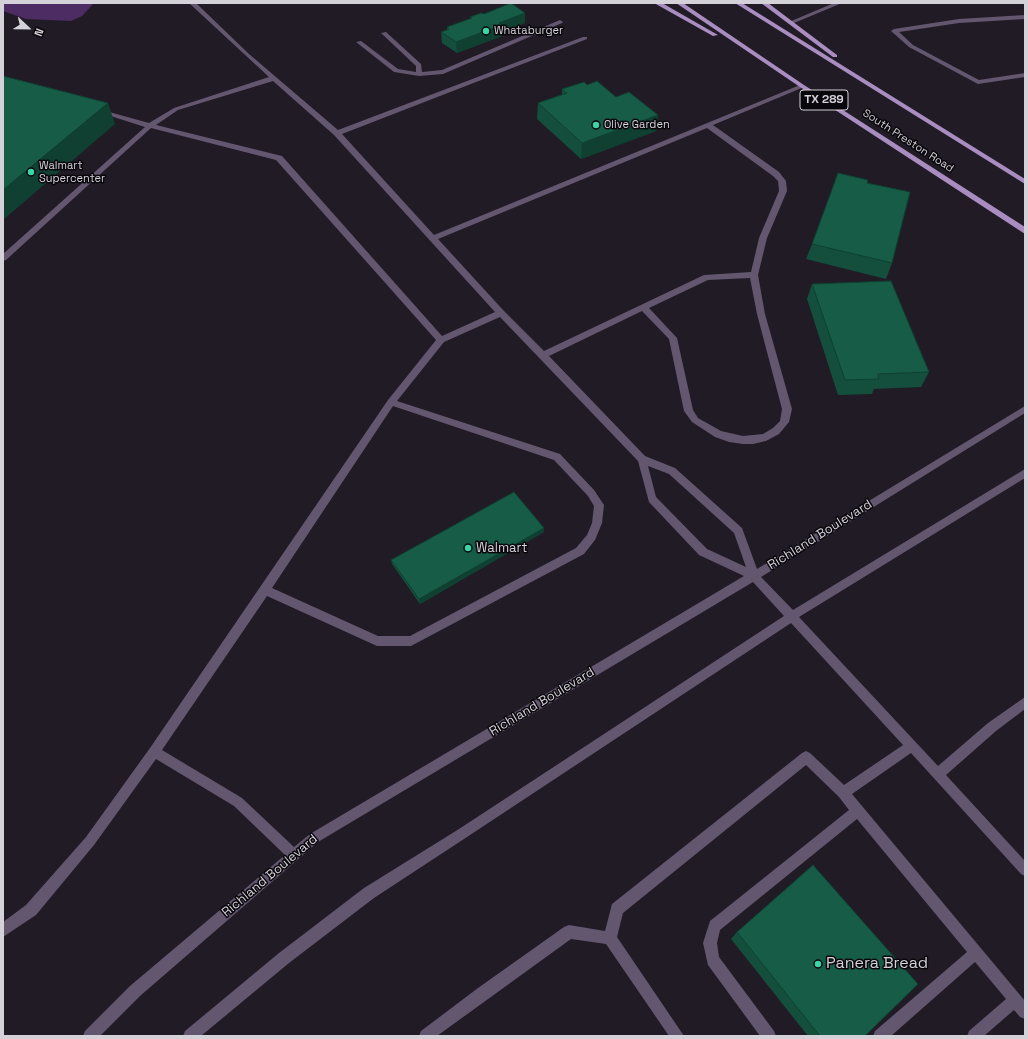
<!DOCTYPE html>
<style>
body{margin:0}
#map{position:relative;width:1028px;height:1039px;overflow:hidden;background:#211b26;font-family:"Space Grotesk",sans-serif}
canvas{display:block}
.frame{position:absolute;inset:0;border:4px solid #d4d1d8;pointer-events:none}
.north{position:absolute;left:8px;top:8px;width:40px;height:40px;-webkit-text-stroke:3px #0a070c;paint-order:stroke;rotate:112deg;font-size:11px;font-weight:700;line-height:16px;text-align:center;color:#d4d1d8}
.north::after{content:'';display:block;margin:auto;width:14px;height:18px;background:#d4d1d8;clip-path:polygon(50% 0,100% 100%,50% 72%,0 100%)}
</style>
<div id="map">
<canvas width="1028" height="1039"></canvas>
<div class="frame"></div>
<div class="north">N</div>
</div>
<script>
const ctx = document.querySelector('canvas').getContext('2d');
ctx.lineJoin = 'round';
function fill(path, color) {
  ctx.fillStyle = color;
  ctx.fill(path, 'evenodd');
}
function poly(rows) {
  const path = new Path2D();
  for (const r of rows) {
    path.moveTo(r[0], r[1]);
    for (let i = 2; i < r.length; i += 2) path.lineTo(r[i], r[i + 1]);
  }
  return path;
}
function trace(path, color, width, dash) {
  ctx.strokeStyle = color;
  ctx.lineWidth = width;
  ctx.lineCap = dash ? 'butt' : 'round';
  ctx.setLineDash(dash || []);
  ctx.stroke(path);
}
function drawText(font, color, halo, rows, align = 'center') {
  ctx.font = font + ' "Space Grotesk",sans-serif';
  ctx.lineWidth = 3;
  ctx.setLineDash([]);
  ctx.textBaseline = 'middle';
  ctx.strokeStyle = halo;
  ctx.fillStyle = color;
  for (const [text, x, y, turn = 0] of rows) {
    ctx.save();
    ctx.translate(x, y);
    ctx.rotate((+turn || 0) * Math.PI / 180);
    ctx.textAlign = isNaN(turn) ? turn : align;
    if (halo) ctx.strokeText(text, 0, 0);
    ctx.fillText(text, 0, 0);
    ctx.restore();
  }
}
fill(poly([
 [3,3,94,3,82,16,71,21,26,19,3,11]
]), '#4c2c63');
fill(poly([
 [189,3,196,3,249,54,338,130,583,37,587,37,587,39,342,134,434,235,800,85,804,85,804,87,713,125,779,172,786,181,787,191,767,238,758,275,765,314,792,409,789,422,779,434,766,441,753,444,743,444,729,442,715,437,692,422,684,411,669,339,642,311,549,356,645,456,675,468,742,528,757,569,1025,406,1025,413,761,577,793,610,1025,469,1025,478,799,617,938,766,988,723,1025,697,1025,709,996,731,946,775,1025,861,1025,876,1021,874,911,753,852,794,1025,1001,1025,1019,1020,1017,1014,1010,984,1036,967,1036,969,1031,1006,999,975,962,891,1036,873,1036,875,1031,967,952,857,819,720,930,717,943,719,957,774,1031,776,1036,760,1036,708,965,703,943,710,921,849,810,839,797,806,765,623,913,617,937,684,1036,669,1036,606,944,571,939,437,1036,419,1036,421,1031,478,988,564,927,569,925,605,931,612,904,802,753,806,751,810,753,844,785,903,745,791,623,467,837,374,898,289,963,201,1036,183,1036,185,1031,279,953,364,888,459,829,784,616,753,582,318,842,140,996,100,1036,83,1036,85,1031,130,986,285,855,234,806,156,759,94,845,36,915,3,937,3,922,26,905,86,837,150,748,388,400,436,340,276,160,151,128,6,260,3,261,3,254,145,127,98,112,98,110,102,110,149,123,174,108,269,77,189,3],
 [273,81,334,135,495,312,442,336,282,156,156,125,178,110,273,81],
 [707,128,773,176,778,181,779,191,759,238,751,272,704,275,544,351,504,311,438,239,707,128],
 [750,278,757,314,782,409,780,421,773,428,763,434,743,436,721,431,698,418,693,410,677,338,649,308,708,280,750,278],
 [500,317,638,461,649,502,699,555,744,576,310,834,294,847,242,798,162,750,267,596,377,646,411,646,584,554,595,540,602,523,604,505,594,490,560,454,397,401,444,342,500,317],
 [393,406,554,460,588,496,594,506,592,523,587,535,576,548,410,636,378,636,272,588,393,406],
 [648,466,669,474,734,533,746,567,707,549,656,497,648,466],
 [834,3,842,3,794,23,789,22,834,3],
 [1025,15,1025,19,959,23,899,32,913,45,979,80,1025,73,1025,77,978,84,909,47,891,31,894,29,959,19,1025,15],
 [560,20,563,22,562,23,443,74,419,76,394,72,356,42,361,41,398,69,416,72,416,66,381,33,386,32,421,64,422,72,442,70,560,20]
]), '#63566f');
fill(poly([
 [654,3,662,3,718,35,713,36,654,3],
 [676,3,683,3,804,85,1025,227,1025,234,800,87,676,3],
 [735,3,742,3,1025,179,1025,184,735,3],
 [761,3,768,3,837,55,837,57,833,57,761,3]
]), '#a98dc1');
fill(poly([
 [525,13,525,23,502,32,502,36,457,53,442,43,441,32,447,30,447,27,470,19,470,17,484,14],
 [587,85,616,97,656,131,581,159,537,119,538,103,562,95,562,89],
 [867,183,892,263,886,279,806,259,812,244],
 [812,284,929,372,921,387,874,389,872,394,838,395,807,299],
 [544,532,420,604,392,564,391,560],
 [737,932,865,1036,808,1036,731,939]
]), '#134f3c');
fill(poly([
 [525,13,525,23,502,32,502,36,457,53,456,42,499,23],
 [108,103,115,124,3,220,3,190],
 [658,115,656,131,581,159,582,143],
 [544,528,544,532,420,604,419,599]
]), '#0f4031');
const building = poly([
 [511,3,525,13,499,23,502,25,456,42,441,32,449,29,447,27,472,18,470,17,481,13,484,14,511,3],
 [3,76,108,103,3,190,3,76],
 [597,81,616,97,629,92,658,115,582,143,538,103,567,93,562,89,584,82,587,85,597,81],
 [838,173,868,180,867,183,910,192,892,263,812,244,838,173],
 [891,281,929,372,878,374,879,379,845,380,812,284,891,281],
 [514,492,544,528,419,599,391,560,514,492],
 [813,865,918,984,865,1036,820,1036,737,932,813,865]
]);
fill(building, '#165c46');
trace(building, '#0f4031', 1);
for (const [x, y, r, color] of [
 [486,31,4,"#3ad4a5"],
 [596,125,4,"#3ad4a5"],
 [31,172,4,"#3ad4a5"],
 [468,548,4,"#3ad4a5"],
 [818,964,4,"#3ad4a5"]
]) {
  const dot = new Path2D();
  dot.arc(x, y, r, 0, 2 * Math.PI);
  ctx.fillStyle = color;
  ctx.fill(dot);
  trace(dot, '#0a070c', 1.5);
}
drawText('11px', '#d4d1d8', '#0a070c', [
 ["Whataburger",494,31],
 ["Olive Garden",604,125],
 ["Walmart",39,166],
 ["Supercenter",39,179]
], 'left');
drawText('11px', '#d4d1d8', '#0a070c', [
 ["South Preston Road",908,141,33]
]);
for (const [x, y, w] of [
 [824,100,48]
]) {
  const box = new Path2D();
  box.roundRect(x - w / 2, y - 10, w, 20, 3);
  ctx.fillStyle = '#0a070c';
  ctx.fill(box);
  trace(box, '#d4d1d8', 1);
}
drawText('bold 12px', '#d4d1d8', null, [
 ["TX 289",824,100]
]);
drawText('13px', '#d4d1d8', '#0a070c', [
 ["Richland Boulevard",820,535,-32],
 ["Richland Boulevard",542,702,-31],
 ["Richland Boulevard",270,876,-40]
]);
drawText('13px', '#d4d1d8', '#0a070c', [
 ["Walmart",476,548]
], 'left');
drawText('16px', '#d4d1d8', '#0a070c', [
 ["Panera Bread",826,964]
], 'left');
</script>
